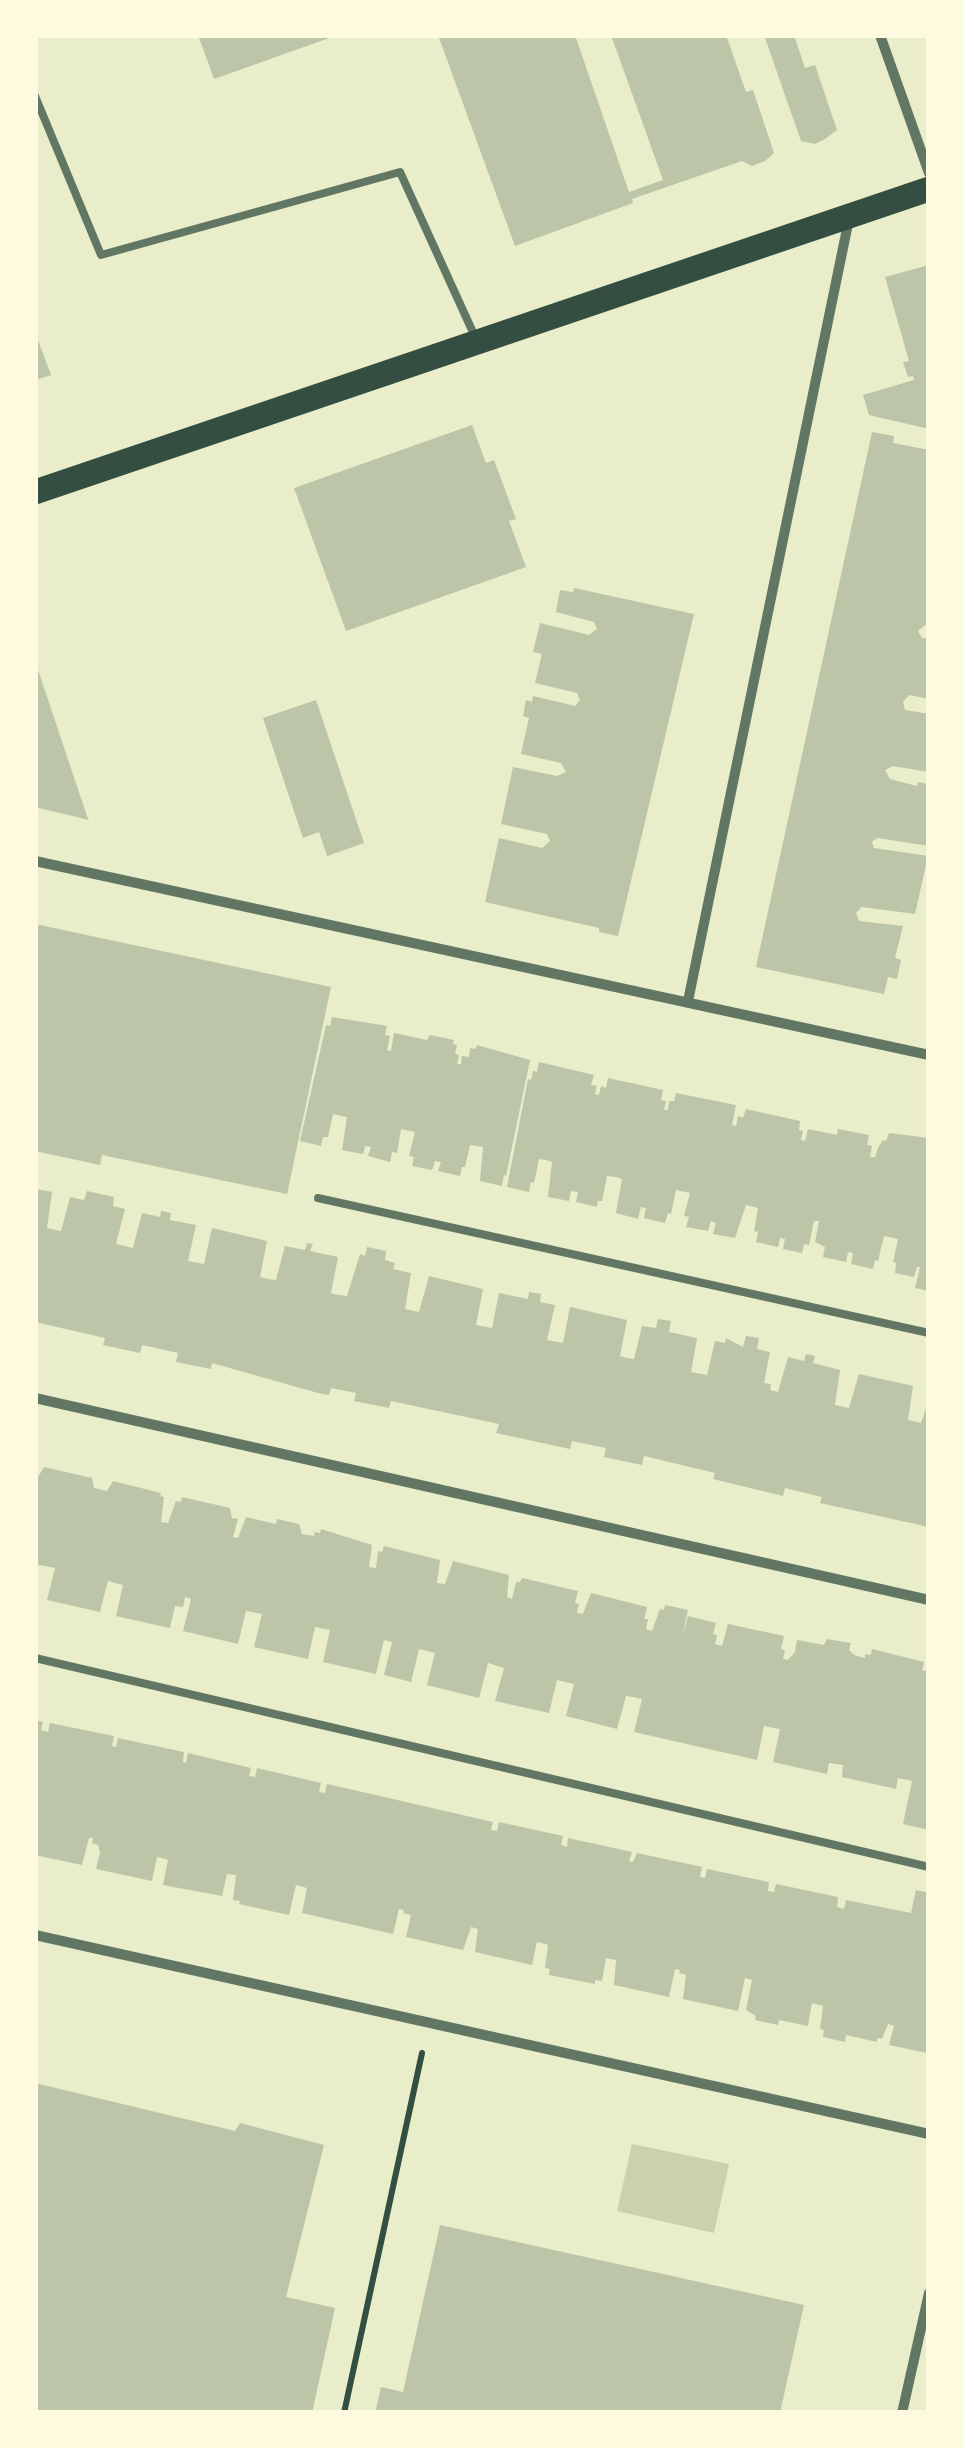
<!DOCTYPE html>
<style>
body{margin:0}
#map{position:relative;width:964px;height:2448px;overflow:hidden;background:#e9edc9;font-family:"PT Sans Narrow",sans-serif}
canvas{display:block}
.frame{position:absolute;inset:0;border:38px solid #fefae0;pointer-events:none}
</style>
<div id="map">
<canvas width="964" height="2448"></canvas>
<div class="frame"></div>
</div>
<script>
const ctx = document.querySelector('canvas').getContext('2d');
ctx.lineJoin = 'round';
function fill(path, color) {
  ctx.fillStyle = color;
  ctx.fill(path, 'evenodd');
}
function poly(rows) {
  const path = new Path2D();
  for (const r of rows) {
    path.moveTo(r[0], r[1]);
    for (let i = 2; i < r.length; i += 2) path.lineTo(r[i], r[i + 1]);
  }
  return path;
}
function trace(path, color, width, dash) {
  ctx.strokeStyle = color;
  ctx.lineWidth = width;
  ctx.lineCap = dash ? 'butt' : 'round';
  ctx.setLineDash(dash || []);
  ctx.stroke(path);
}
fill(poly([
 [632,2144,729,2164,714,2233,617,2211]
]), '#cad2ad');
fill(poly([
 [198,35,335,35,335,36,214,79],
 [438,35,575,35,629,192,663,180,611,35,726,35,746,92,753,90,774,153,765,161,752,166,742,161,632,199,633,203,515,246],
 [764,35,794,35,805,68,815,65,837,130,825,139,815,144,801,141],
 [929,265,929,429,869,415,863,395,914,380,913,376,908,377,903,362,909,361,885,277],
 [35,332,51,375,35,380],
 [472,425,486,463,494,460,516,519,509,521,526,567,346,631,294,488],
 [872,432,894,436,893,443,929,450,929,626,925,625,918,631,922,638,929,639,929,699,909,695,903,702,905,710,929,714,929,772,893,766,885,770,890,779,917,786,918,782,929,784,929,846,877,838,872,842,874,848,928,856,915,914,862,907,856,913,859,921,903,926,895,958,901,960,897,979,888,977,884,994,756,967],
 [574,588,694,614,618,936,599,932,599,928,485,902,499,838,542,848,550,841,547,834,501,824,513,767,557,776,566,772,561,763,521,754,529,718,523,716,526,700,532,702,533,696,575,706,580,700,577,693,535,683,542,654,533,652,540,623,589,635,597,629,594,622,556,612,560,590,573,592],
 [36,664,87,816,89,820,35,807],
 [316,700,364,843,327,856,319,832,303,838,263,718],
 [35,924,331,987,287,1194,102,1155,100,1165,35,1151],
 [332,1017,387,1026,385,1035,390,1036,387,1050,391,1051,394,1033,427,1040,430,1035,454,1040,453,1044,457,1045,455,1054,459,1055,457,1064,461,1064,462,1056,469,1057,470,1048,476,1049,477,1045,530,1060,506,1176,504,1175,502,1186,480,1181,483,1147,470,1145,465,1167,462,1167,460,1176,438,1171,441,1162,435,1161,432,1170,412,1166,414,1157,409,1156,415,1132,401,1129,397,1153,392,1152,390,1162,368,1156,371,1147,365,1146,363,1154,342,1150,347,1117,333,1114,328,1137,323,1137,321,1146,300,1141,326,1025,330,1026],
 [539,1062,594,1075,591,1085,597,1086,595,1094,599,1095,601,1086,606,1088,608,1078,663,1090,661,1100,666,1101,664,1110,668,1110,669,1101,674,1101,676,1093,736,1105,732,1125,736,1126,738,1116,743,1118,746,1109,800,1121,799,1130,803,1131,801,1140,805,1141,808,1129,837,1135,838,1129,869,1135,867,1145,872,1146,870,1157,875,1157,878,1148,883,1140,886,1141,889,1133,929,1138,929,1291,915,1288,920,1267,917,1267,914,1277,895,1273,896,1263,893,1262,898,1239,884,1236,878,1261,875,1260,873,1269,851,1264,853,1253,848,1252,846,1262,823,1257,825,1247,815,1242,819,1221,814,1221,809,1245,804,1244,802,1253,783,1249,785,1239,780,1238,778,1247,756,1242,758,1232,754,1231,758,1208,746,1205,735,1238,713,1234,716,1223,711,1221,708,1231,686,1227,689,1217,684,1216,690,1193,676,1190,671,1214,668,1213,665,1223,644,1218,646,1208,641,1207,638,1219,616,1213,622,1179,616,1177,607,1176,602,1201,598,1201,597,1207,576,1202,578,1192,571,1191,569,1201,548,1197,552,1162,546,1160,539,1159,534,1183,531,1182,529,1192,507,1187,528,1079,531,1080,533,1071,537,1072],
 [35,1189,52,1192,47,1228,61,1231,70,1197,84,1200,87,1191,114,1197,113,1206,125,1209,116,1244,133,1248,142,1213,160,1217,161,1211,171,1213,170,1220,196,1225,188,1261,204,1264,212,1228,267,1241,260,1277,268,1279,276,1280,285,1246,305,1250,307,1243,313,1244,310,1251,338,1257,331,1293,339,1295,347,1296,360,1254,365,1256,367,1247,386,1251,385,1260,395,1263,393,1269,411,1273,405,1309,419,1312,429,1276,483,1289,476,1325,492,1328,499,1293,528,1299,529,1292,541,1294,540,1302,555,1305,547,1340,563,1343,570,1307,627,1320,620,1356,627,1358,634,1359,642,1326,656,1328,658,1319,671,1321,669,1332,697,1338,691,1372,707,1375,715,1341,725,1343,726,1338,743,1347,746,1336,759,1338,757,1349,770,1352,764,1383,771,1384,770,1390,778,1392,788,1357,804,1361,806,1354,815,1356,813,1363,840,1370,835,1405,849,1408,859,1374,913,1386,908,1420,921,1423,929,1400,929,1527,820,1503,822,1497,785,1488,783,1496,713,1479,715,1473,644,1456,642,1465,604,1457,606,1448,572,1441,570,1449,496,1433,499,1424,391,1401,389,1408,354,1401,356,1393,331,1388,329,1395,318,1393,212,1363,211,1369,176,1362,178,1353,142,1345,140,1353,103,1345,105,1338,35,1322],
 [44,1467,92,1478,94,1488,107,1491,113,1481,161,1493,160,1496,164,1497,161,1522,168,1523,176,1501,181,1502,182,1497,230,1508,232,1518,238,1519,233,1537,238,1538,246,1517,276,1524,277,1519,299,1524,302,1534,314,1536,315,1532,320,1533,321,1529,372,1545,369,1567,376,1568,378,1551,382,1552,384,1546,440,1560,437,1583,445,1584,453,1561,509,1575,507,1597,512,1599,516,1582,520,1582,522,1578,578,1591,575,1603,579,1604,577,1613,583,1614,591,1593,647,1607,644,1619,648,1619,646,1629,652,1631,660,1609,664,1610,665,1605,688,1610,682,1638,688,1616,716,1623,713,1634,717,1635,715,1644,722,1646,728,1624,784,1636,781,1649,785,1650,783,1659,788,1660,795,1652,797,1640,824,1645,827,1639,851,1643,849,1650,854,1655,865,1658,865,1654,871,1655,872,1649,924,1662,922,1670,929,1672,929,1830,903,1824,912,1781,898,1778,896,1789,842,1777,843,1765,829,1763,827,1774,773,1762,780,1729,774,1728,764,1726,757,1760,634,1732,642,1699,633,1697,626,1696,617,1729,566,1716,574,1684,557,1680,549,1713,495,1701,504,1668,488,1663,479,1698,427,1685,435,1653,419,1649,411,1682,384,1675,392,1642,384,1640,376,1674,323,1662,330,1630,315,1627,308,1659,254,1647,262,1614,246,1611,238,1644,183,1631,191,1599,185,1597,183,1607,175,1606,170,1628,116,1616,123,1585,108,1581,100,1612,47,1600,55,1568,35,1564,35,1482],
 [35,1720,43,1722,41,1730,48,1732,50,1723,114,1736,112,1746,116,1747,118,1738,184,1752,183,1762,186,1763,188,1753,251,1768,249,1776,255,1777,257,1768,321,1783,319,1792,325,1793,327,1784,358,1791,493,1822,491,1830,497,1831,499,1822,563,1836,561,1845,567,1847,568,1838,632,1852,629,1861,633,1862,637,1853,702,1867,700,1877,705,1878,707,1869,769,1882,768,1891,774,1892,776,1884,838,1897,837,1907,844,1909,846,1900,911,1913,916,1890,929,1893,927,2053,889,2045,894,2026,888,2024,882,2039,877,2038,877,2042,846,2035,845,2042,823,2037,824,2030,820,2029,823,2006,812,2003,808,2026,779,2020,778,2025,755,2020,756,2016,746,2010,752,1980,745,1978,738,2011,683,1999,686,1975,679,1973,680,1970,675,1969,669,1997,614,1985,616,1960,606,1958,602,1981,595,1980,595,1984,549,1975,550,1969,545,1968,548,1945,542,1943,537,1942,532,1965,475,1952,478,1929,471,1927,463,1950,406,1937,411,1915,403,1913,404,1910,399,1909,393,1934,302,1913,307,1888,296,1885,289,1915,239,1904,240,1901,233,1900,236,1875,227,1874,222,1896,163,1885,168,1860,162,1858,157,1857,152,1881,96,1869,100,1853,98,1845,92,1843,93,1838,89,1838,82,1865,35,1855],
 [35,2083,235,2131,240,2123,324,2145,286,2297,335,2308,312,2413,35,2413],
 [440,2225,804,2305,780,2413,375,2413,381,2387,403,2392]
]), '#bcc5a7');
trace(poly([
 [344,2413,422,2053]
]), '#344e41', 6);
trace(poly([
 [35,96,101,255,400,172,476,339],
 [318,1198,929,1333],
 [35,1658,929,1867]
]), '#617663', 8);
trace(poly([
 [880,35,929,173],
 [35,861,929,1055],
 [688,1001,849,219],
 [35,1398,929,1600],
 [35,1935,929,2134],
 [902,2413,929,2293]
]), '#617663', 10);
trace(poly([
 [35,492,929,189]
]), '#344e41', 25);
</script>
